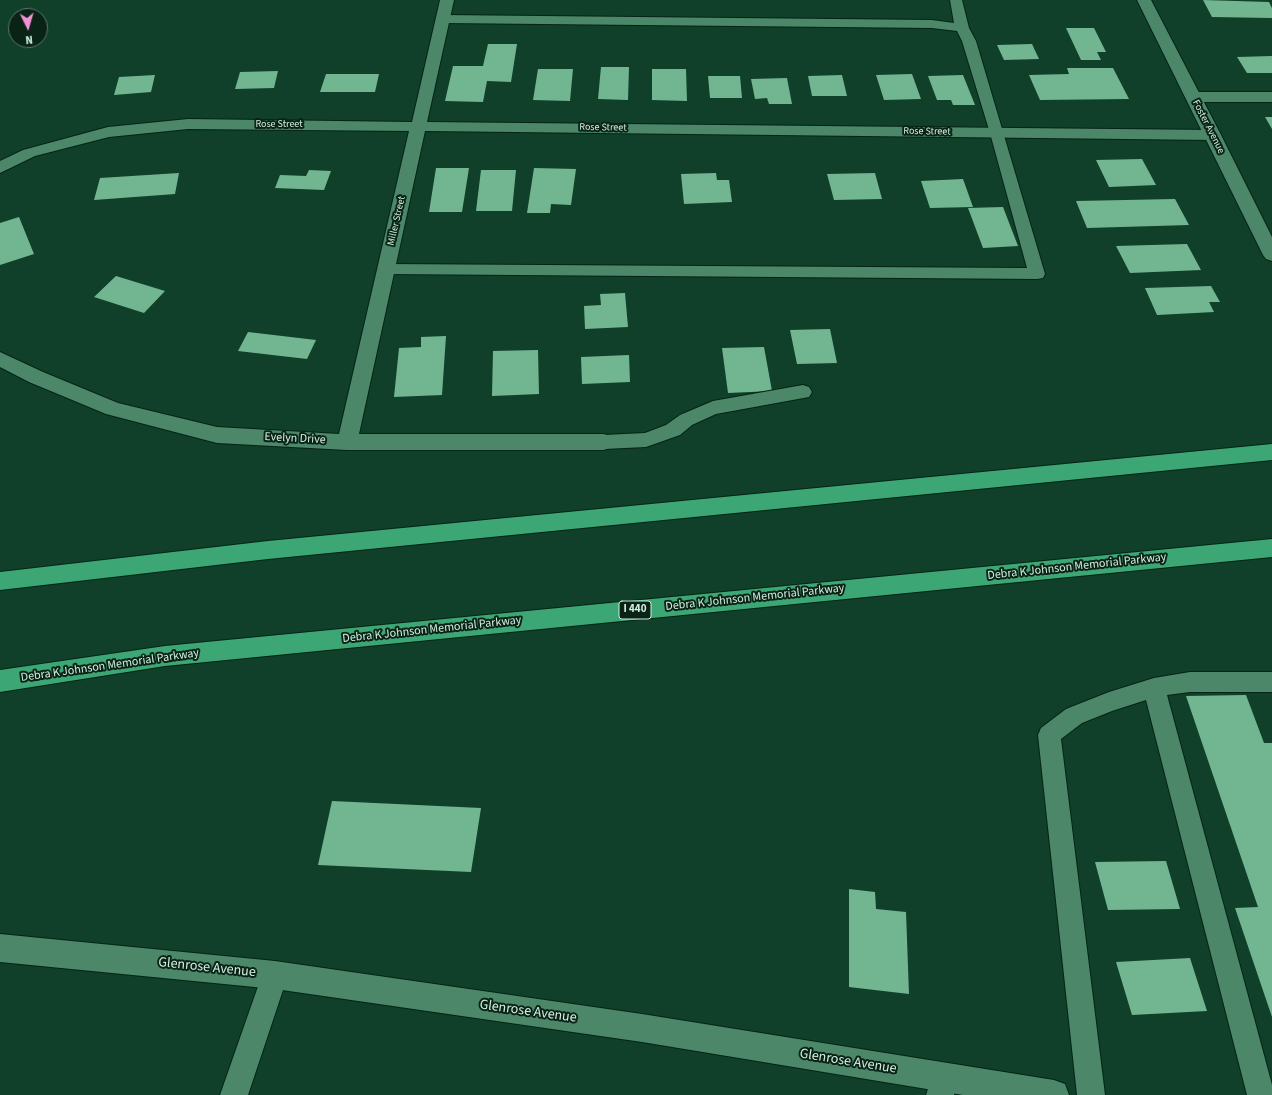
<!DOCTYPE html>
<style>
body{margin:0}
#map{position:relative;width:1272px;height:1095px;overflow:hidden;background:#10402a;font-family:"Source Sans 3",sans-serif}
canvas{display:block}
.north{position:absolute;left:8px;top:8px;width:40px;height:40px;box-sizing:border-box;background:#0a2317;border:1px solid #5a7567;border-radius:50%;rotate:175deg;font-size:11px;font-weight:700;line-height:16px;text-align:center;color:#d2f0de}
.north::after{content:'';display:block;margin:auto;width:14px;height:18px;background:#f391d5;clip-path:polygon(50% 0,100% 100%,50% 72%,0 100%)}
</style>
<div id="map">
<canvas width="1272" height="1095"></canvas>
<div class="north">N</div>
</div>
<script>
const ctx = document.querySelector('canvas').getContext('2d');
ctx.lineJoin = 'round';
function fill(path, color) {
  ctx.fillStyle = color;
  ctx.fill(path, 'evenodd');
}
function poly(rows) {
  const path = new Path2D();
  for (const r of rows) {
    path.moveTo(r[0], r[1]);
    for (let i = 2; i < r.length; i += 2) path.lineTo(r[i], r[i + 1]);
  }
  return path;
}
function trace(path, color, width, dash) {
  ctx.strokeStyle = color;
  ctx.lineWidth = width;
  ctx.lineCap = dash ? 'butt' : 'round';
  ctx.setLineDash(dash || []);
  ctx.stroke(path);
}
function drawText(font, color, halo, rows, align = 'center') {
  ctx.font = font + ' "Source Sans 3",sans-serif';
  ctx.lineWidth = 4;
  ctx.setLineDash([]);
  ctx.textBaseline = 'middle';
  ctx.strokeStyle = halo;
  ctx.fillStyle = color;
  for (const [text, x, y, turn = 0] of rows) {
    ctx.save();
    ctx.translate(x, y);
    ctx.rotate((+turn || 0) * Math.PI / 180);
    ctx.textAlign = isNaN(turn) ? turn : align;
    if (halo) ctx.strokeText(text, 0, 0);
    ctx.fillText(text, 0, 0);
    ctx.restore();
  }
}
fill(poly([
 [1203,0,1269,2,1272,8,1272,18,1212,17],
 [1066,28,1094,28,1106,52,1097,52,1101,60,1081,60],
 [488,44,517,44,511,82,487,81,483,102,445,101,453,66,483,66],
 [1032,44,1039,59,1004,60,997,45],
 [1272,56,1272,73,1247,73,1237,57],
 [601,67,629,67,628,100,598,99],
 [1067,68,1113,68,1129,99,1040,100,1029,75,1069,74],
 [538,69,573,69,570,101,533,100],
 [652,69,686,69,687,101,652,100],
 [278,71,274,88,235,89,240,72],
 [326,74,379,74,375,92,320,92],
 [912,74,921,99,884,100,876,75],
 [155,75,151,92,114,95,119,77],
 [842,75,847,96,812,96,808,76],
 [963,75,975,105,953,105,951,100,937,100,928,76],
 [708,76,740,76,742,98,710,98],
 [787,78,792,104,769,104,767,98,755,99,751,79],
 [1265,117,1272,117,1272,129],
 [1142,159,1156,185,1109,187,1096,160],
 [436,168,469,168,462,212,429,212],
 [534,168,576,169,571,205,551,204,550,213,527,213],
 [309,170,331,171,324,190,275,188,280,175,306,176],
 [481,170,516,170,512,211,476,211],
 [179,173,175,194,94,200,100,178],
 [716,173,717,180,729,180,732,202,684,204,681,174],
 [875,173,882,199,834,200,827,174],
 [963,179,973,207,930,208,921,181],
 [1175,199,1189,225,1087,228,1076,201],
 [1003,207,1018,246,983,248,968,208],
 [19,217,34,254,0,265,0,223],
 [1187,244,1201,270,1130,273,1116,246],
 [116,276,165,291,144,313,94,297],
 [1211,286,1220,302,1209,302,1214,312,1157,315,1145,288],
 [625,293,628,327,585,329,584,306,601,305,600,294],
 [830,329,837,363,797,364,790,330],
 [248,332,316,340,307,359,238,351],
 [446,336,442,395,394,397,399,348,421,347,421,337],
 [764,347,772,391,728,393,722,348],
 [538,350,539,394,492,396,493,351],
 [629,355,630,382,582,384,581,357],
 [1246,695,1264,743,1272,743,1272,1017,1235,908,1258,907,1186,696],
 [332,801,481,808,471,872,318,865],
 [1166,861,1180,909,1108,910,1095,862],
 [849,889,875,892,876,909,906,912,909,994,849,987],
 [1190,958,1207,1011,1132,1015,1116,962]
]), '#72b691');
const service = poly([
 [950,0,962,0,969,28,976,41,1045,274,1043,278,1037,279,386,274,380,273,378,269,380,265,386,264,1027,268,990,133,962,41,957,31,932,28,443,23,438,22,436,19,438,16,443,15,932,20,954,23,950,0],
 [803,385,809,387,812,392,809,397,716,414,692,425,680,435,646,447,604,449,597,447,595,442,597,437,604,435,645,433,666,425,680,415,713,401,803,385],
 [1190,672,1272,672,1272,692,1190,692,1167,695,1272,1085,1272,1095,1247,1095,1146,700,1112,711,1082,723,1061,739,1105,1095,1077,1095,1038,735,1041,728,1066,709,1109,692,1154,678,1190,672],
 [275,962,284,966,288,975,248,1095,220,1095,262,975,266,966,275,962],
 [945,1064,955,1067,958,1077,954,1095,926,1095,935,1067,945,1064]
]);
const minor = poly([
 [440,0,454,0,427,122,1213,130,1219,132,1221,135,1219,138,1213,140,425,131,359,434,604,434,611,437,614,442,611,447,604,450,347,450,217,443,106,414,29,382,0,367,0,352,43,372,118,403,217,427,339,434,409,131,188,129,109,137,35,156,0,173,0,161,23,150,108,127,188,119,412,122,440,0],
 [1193,92,1272,92,1272,102,1193,102,1188,100,1185,97,1188,94,1193,92]
]);
const tertiary = poly([
 [0,934,275,961,642,1014,1054,1080,1065,1084,1069,1095,963,1095,642,1042,275,989,0,962,0,934]
]);
const secondary = poly([
 [1137,0,1151,0,1221,135,1272,237,1272,261,1266,259,1263,255,1137,0]
]);
const motorway = poly([
 [1272,444,1272,460,268,559,0,590,0,572,268,541,1272,444],
 [1272,539,1272,557,165,666,0,692,0,670,165,646,1272,539]
]);
trace(service, '#042415', 2);
trace(minor, '#042415', 2);
trace(tertiary, '#042415', 2);
trace(secondary, '#042415', 2);
trace(motorway, '#042415', 2);
fill(service, '#4b8768');
fill(minor, '#4b8768');
fill(tertiary, '#4b8768');
fill(secondary, '#4b8768');
fill(motorway, '#3ca675');
drawText('10px', '#d2f0de', '#0a2317', [
 ["Rose Street",279,125],
 ["Foster Avenue",1208,127,63],
 ["Rose Street",603,128,1],
 ["Rose Street",927,132,1],
 ["Miller Street",397,221,-77]
]);
for (const [x, y, w] of [
 [635,610,32]
]) {
  const box = new Path2D();
  box.roundRect(x - w / 2, y - 9, w, 18, 3);
  ctx.fillStyle = '#0a2317';
  ctx.fill(box);
  trace(box, '#d2f0de', 1);
}
drawText('bold 11px', '#d2f0de', null, [
 ["I 440",635,610]
]);
drawText('12px', '#d2f0de', '#0a2317', [
 ["Evelyn Drive",295,439,3],
 ["Debra K Johnson Memorial Parkway",1077,567,-6],
 ["Debra K Johnson Memorial Parkway",755,598,-6],
 ["Debra K Johnson Memorial Parkway",432,630,-6],
 ["Debra K Johnson Memorial Parkway",110,666,-8]
]);
drawText('14px', '#d2f0de', '#0a2317', [
 ["Glenrose Avenue",207,968,6],
 ["Glenrose Avenue",528,1012,8],
 ["Glenrose Avenue",848,1062,9]
]);
</script>
